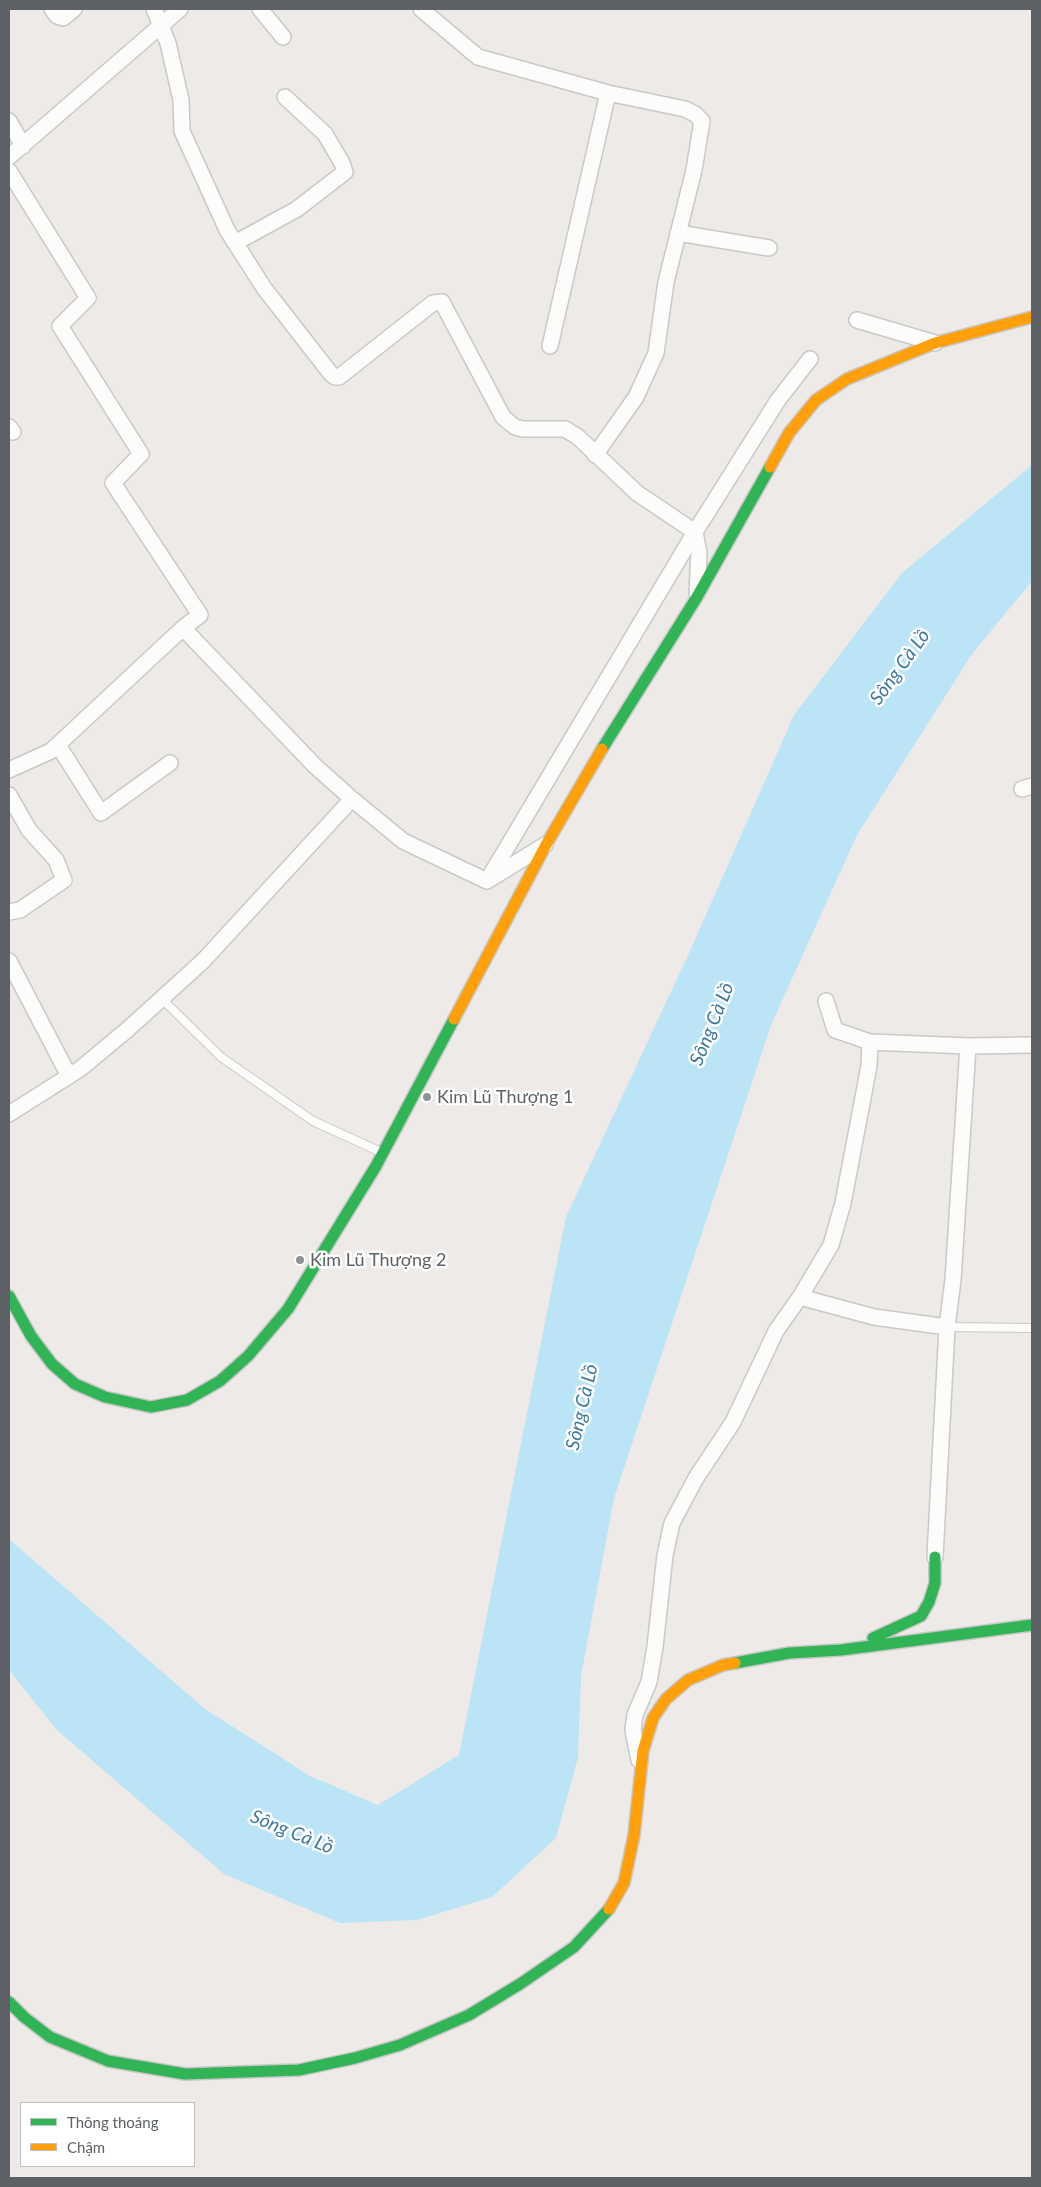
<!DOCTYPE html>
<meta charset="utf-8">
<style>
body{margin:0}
#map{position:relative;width:1041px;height:2187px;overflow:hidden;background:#edeae7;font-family:Lato,sans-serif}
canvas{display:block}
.frame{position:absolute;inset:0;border:10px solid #5d6165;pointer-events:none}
.legend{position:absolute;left:20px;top:2102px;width:175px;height:65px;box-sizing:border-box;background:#fff;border:1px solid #bec0c1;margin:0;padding:6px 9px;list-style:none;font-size:15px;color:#5d6165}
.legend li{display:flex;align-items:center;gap:10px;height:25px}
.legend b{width:25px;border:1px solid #bec0c1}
</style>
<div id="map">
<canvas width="1041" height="2187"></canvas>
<div class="frame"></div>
<ul class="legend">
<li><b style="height:6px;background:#30b455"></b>Thông thoáng</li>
<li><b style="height:6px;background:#ff9f0a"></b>Chậm</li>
</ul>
</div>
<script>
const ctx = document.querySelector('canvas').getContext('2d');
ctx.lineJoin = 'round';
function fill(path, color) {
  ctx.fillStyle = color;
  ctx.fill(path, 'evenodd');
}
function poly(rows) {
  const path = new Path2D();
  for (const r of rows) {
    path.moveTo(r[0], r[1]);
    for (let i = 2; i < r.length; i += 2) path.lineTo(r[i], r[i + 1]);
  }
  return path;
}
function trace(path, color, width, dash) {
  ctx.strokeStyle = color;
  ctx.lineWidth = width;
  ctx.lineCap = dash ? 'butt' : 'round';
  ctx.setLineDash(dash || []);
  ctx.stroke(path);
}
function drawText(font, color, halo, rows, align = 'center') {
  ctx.font = font + ' Lato,sans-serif';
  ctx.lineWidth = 5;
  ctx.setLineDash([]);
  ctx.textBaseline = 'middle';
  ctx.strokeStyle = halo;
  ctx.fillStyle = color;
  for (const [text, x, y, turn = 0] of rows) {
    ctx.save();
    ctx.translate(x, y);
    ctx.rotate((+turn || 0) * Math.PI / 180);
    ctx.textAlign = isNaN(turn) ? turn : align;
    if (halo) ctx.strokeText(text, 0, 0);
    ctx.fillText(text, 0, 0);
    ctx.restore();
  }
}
fill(poly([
 [1032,465,1032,581,972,654,857,835,771,1025,614,1498,581,1676,578,1757,556,1838,492,1897,417,1920,340,1923,224,1874,57,1730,9,1670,9,1539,205,1709,310,1776,378,1805,459,1755,566,1217,690,951,794,715,902,573]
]), '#bbe4f7');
const lane = poly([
 [162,999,221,1057,313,1121,381,1152],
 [947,1327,1032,1328]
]);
const street = poly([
 [52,9,57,16,63,18,74,9],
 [154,9,168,43,181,100,182,131,227,230,264,288,331,374,335,377,339,377,433,303,442,302,503,417,510,423,515,427,523,429,565,429,578,437,637,493,695,532,699,553,697,593],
 [260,9,283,37],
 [421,9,478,57,608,93,685,109,695,114,702,121,694,170,666,282,656,353,636,397,595,455],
 [9,121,23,146],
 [9,157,180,9],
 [9,171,88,298,60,326,141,454,113,483,200,615,183,628,51,751,9,770],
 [678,233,769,248],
 [235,243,297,209,345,172,342,163,325,134,285,97],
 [857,320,935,343],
 [550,346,608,93],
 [9,427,13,432],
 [183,628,315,766,352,799,403,841,487,881],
 [58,745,101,813,170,763],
 [1022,789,1032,786],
 [9,795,29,830,56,860,64,880,20,910,9,912],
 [490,879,545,845],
 [487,881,695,532,778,400,810,359],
 [9,961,69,1076],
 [826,1001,835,1030,870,1042,968,1046,1032,1045],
 [870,1042,869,1066,843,1203,831,1245,800,1297,874,1317,947,1327],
 [9,1114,80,1069,127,1030,203,961,352,799],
 [935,1557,947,1327,953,1280,968,1046],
 [639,1760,633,1730,635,1715,649,1682,655,1647,665,1555,672,1523,696,1478,733,1422,776,1331,800,1297]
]);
const fast = poly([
 [602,749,697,597,770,467],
 [9,1296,31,1336,52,1364,75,1384,105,1397,151,1407,187,1400,220,1381,248,1356,288,1309,376,1166,454,1019],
 [873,1638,921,1616,929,1602,935,1583,935,1557],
 [735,1663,789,1653,841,1650,1032,1625],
 [9,2002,24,2017,50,2037,108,2061,185,2074,299,2070,355,2058,400,2045,469,2015,520,1984,574,1947,609,1909]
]);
const slow = poly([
 [770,467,789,433,816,400,847,379,935,343,1032,317],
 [454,1019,547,843,602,749],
 [609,1909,624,1883,634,1835,643,1751,653,1718,666,1699,688,1680,723,1665,735,1663]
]);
trace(lane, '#c9c9c9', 10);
trace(street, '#c9c9c9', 18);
trace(fast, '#c7c7c6', 14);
trace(slow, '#c7c7c6', 14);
trace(lane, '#fcfcfb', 8);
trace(street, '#fcfcfb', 15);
trace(fast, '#30b455', 11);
trace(slow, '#ff9f0a', 11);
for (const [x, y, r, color] of [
 [427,1097,5,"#8f9192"],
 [300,1260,5,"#8f9192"]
]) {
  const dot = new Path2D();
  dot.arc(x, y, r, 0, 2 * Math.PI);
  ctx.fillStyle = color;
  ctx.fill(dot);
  trace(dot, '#fff', 2);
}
drawText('18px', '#5d6165', '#fff', [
 ["Kim Lũ Thượng 1",437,1097],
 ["Kim Lũ Thượng 2",310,1260]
], 'left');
drawText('italic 19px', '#3c779f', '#fff', [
 ["Sông Cà Lồ",900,667,-54],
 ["Sông Cà Lồ",712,1024,-68],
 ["Sông Cà Lồ",582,1407,-77],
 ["Sông Cà Lồ",292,1832,22]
]);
</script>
